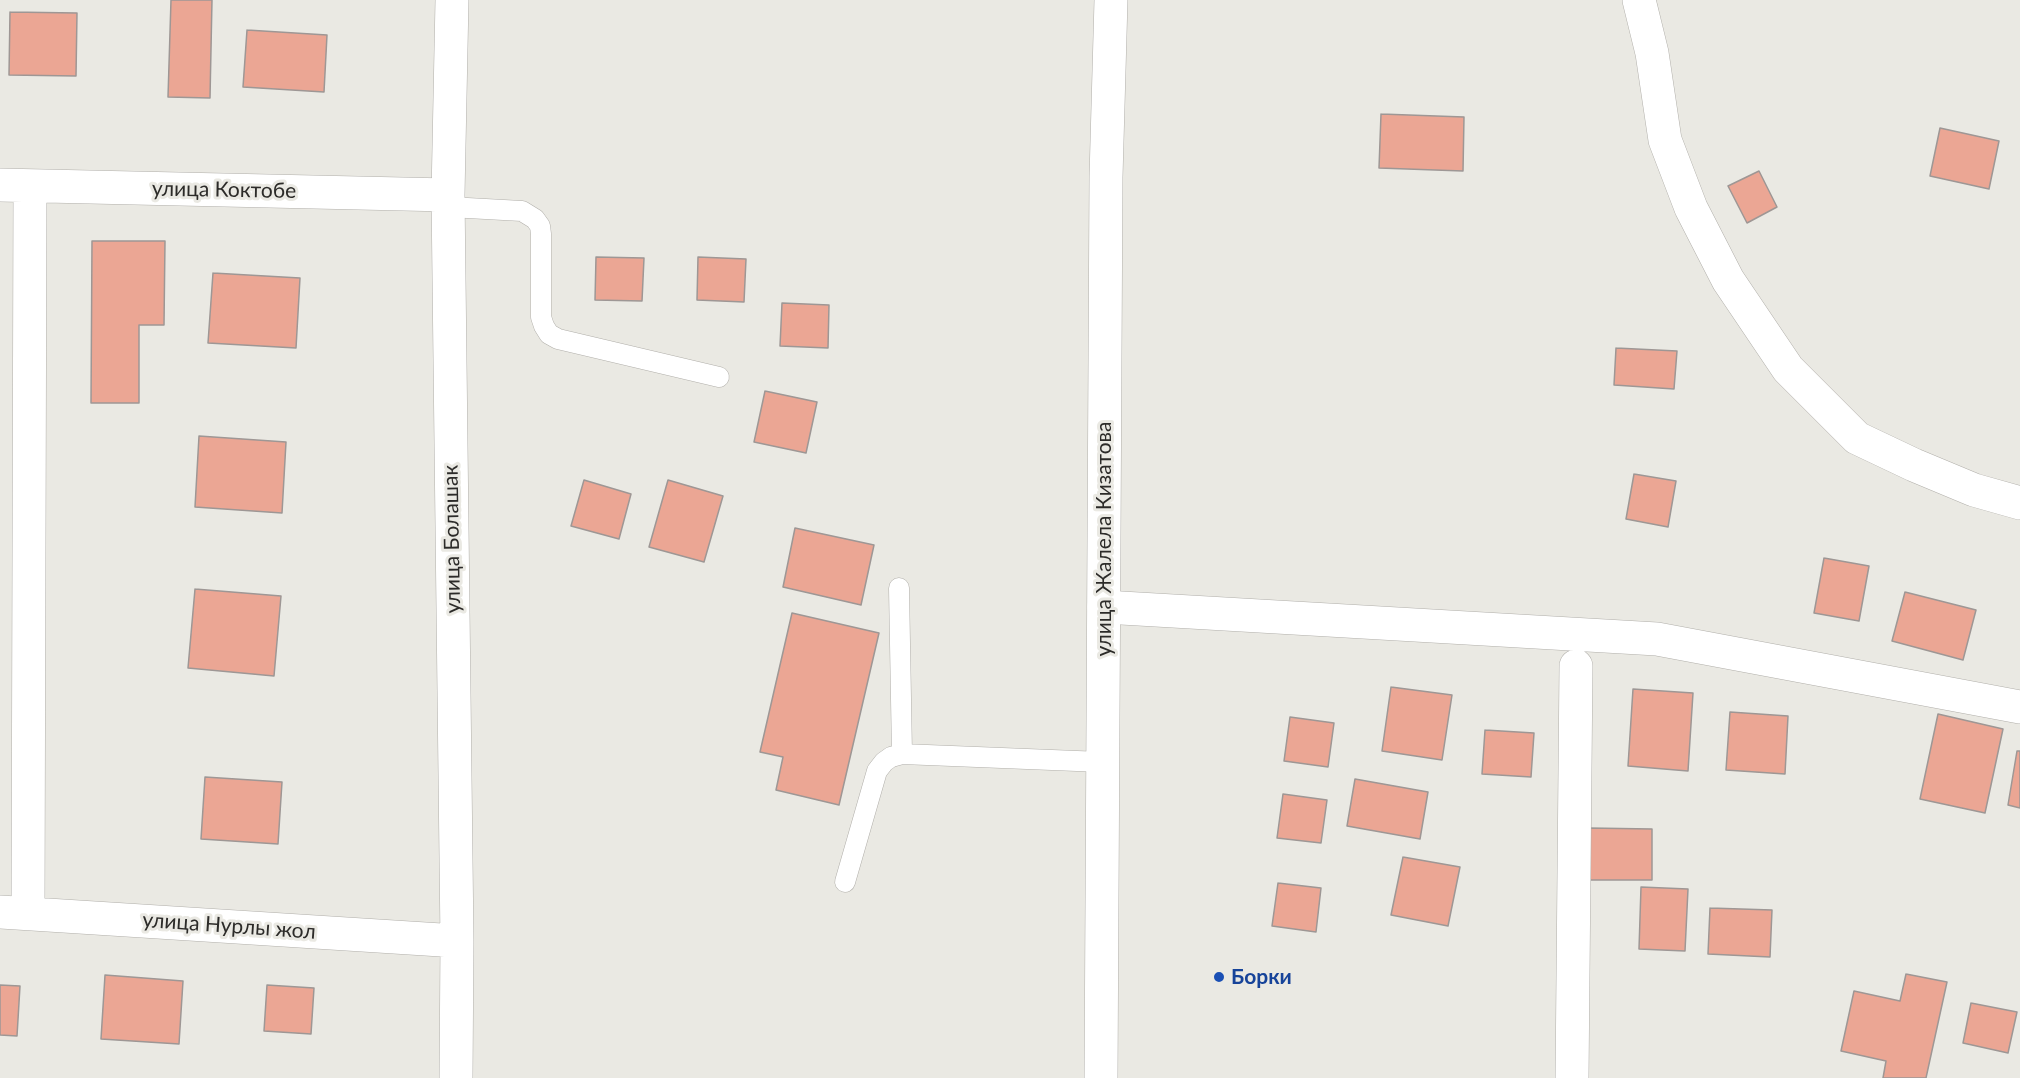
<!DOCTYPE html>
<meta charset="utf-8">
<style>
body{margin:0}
canvas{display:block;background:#eae9e3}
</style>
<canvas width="2020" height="1078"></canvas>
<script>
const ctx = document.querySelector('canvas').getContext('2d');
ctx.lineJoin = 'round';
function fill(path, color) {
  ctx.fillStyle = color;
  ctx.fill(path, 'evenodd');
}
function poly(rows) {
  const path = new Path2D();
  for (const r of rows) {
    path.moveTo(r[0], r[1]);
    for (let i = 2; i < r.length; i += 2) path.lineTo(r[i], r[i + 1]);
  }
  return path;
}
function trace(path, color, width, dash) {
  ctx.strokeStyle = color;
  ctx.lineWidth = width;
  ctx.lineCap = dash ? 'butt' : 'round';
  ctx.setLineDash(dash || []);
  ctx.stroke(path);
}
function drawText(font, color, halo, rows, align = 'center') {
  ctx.font = font + ' Lato,sans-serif';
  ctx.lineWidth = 6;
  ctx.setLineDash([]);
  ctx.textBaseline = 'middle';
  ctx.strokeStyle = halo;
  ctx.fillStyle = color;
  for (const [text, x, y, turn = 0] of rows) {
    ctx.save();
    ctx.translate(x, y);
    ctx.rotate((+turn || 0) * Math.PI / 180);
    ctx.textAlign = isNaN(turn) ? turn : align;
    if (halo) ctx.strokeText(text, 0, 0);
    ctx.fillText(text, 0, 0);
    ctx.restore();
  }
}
const building = poly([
 [171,0,212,0,210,98,168,97,171,0],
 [10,12,77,13,76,76,9,75,10,12],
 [247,30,327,35,324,92,243,87,247,30],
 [1381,114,1464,117,1463,171,1379,168,1381,114],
 [1940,128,1999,141,1989,189,1930,176,1940,128],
 [1759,171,1777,207,1747,223,1728,186,1759,171],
 [92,241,165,241,164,325,139,325,139,403,91,403,92,241],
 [596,257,644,258,642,301,595,300,596,257],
 [698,257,746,259,744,302,697,300,698,257],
 [213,273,300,278,296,348,208,343,213,273],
 [782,303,829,305,828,348,780,346,782,303],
 [1616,348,1677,351,1674,389,1614,385,1616,348],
 [765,391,817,402,806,453,754,442,765,391],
 [199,436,286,442,282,513,195,507,199,436],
 [1634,474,1676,481,1668,527,1626,519,1634,474],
 [584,480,631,494,619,539,571,526,584,480],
 [668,480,723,496,704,562,649,547,668,480],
 [795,528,874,545,861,605,783,587,795,528],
 [1824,558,1869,566,1859,621,1814,613,1824,558],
 [195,589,281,596,274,676,188,668,195,589],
 [1905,592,1976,610,1963,660,1892,641,1905,592],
 [792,613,879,633,839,805,776,790,783,757,760,752,792,613],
 [1391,687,1452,695,1442,760,1382,751,1391,687],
 [1633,689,1693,693,1688,771,1628,766,1633,689],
 [1730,712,1788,716,1785,774,1726,770,1730,712],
 [1938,714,2003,729,1985,813,1920,799,1938,714],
 [1290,717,1334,723,1328,767,1284,761,1290,717],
 [1485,730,1534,733,1531,777,1482,774,1485,730],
 [2017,751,2020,751,2020,808,2008,805,2017,751],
 [205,777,282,782,278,844,201,839,205,777],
 [1355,779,1428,792,1420,839,1347,826,1355,779],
 [1283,794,1327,800,1321,843,1277,838,1283,794],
 [1589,828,1652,829,1652,880,1589,880,1589,828],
 [1403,857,1460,867,1448,926,1391,915,1403,857],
 [1278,883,1321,888,1316,932,1272,926,1278,883],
 [1641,887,1688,889,1685,951,1639,949,1641,887],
 [1710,908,1772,910,1770,957,1708,954,1710,908],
 [1906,974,1947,982,1926,1078,1883,1078,1886,1061,1841,1051,1854,991,1900,1001,1906,974],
 [105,975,183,981,179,1044,101,1039,105,975],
 [0,985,20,986,17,1036,0,1035,0,985],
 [267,985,314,988,311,1034,264,1031,267,985],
 [1971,1003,2017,1012,2008,1053,1963,1043,1971,1003]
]);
fill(building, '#eba694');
trace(building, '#9e9795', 1.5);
const lane = poly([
 [449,207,522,211,535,219,540,226,541,234,541,317,544,326,549,334,558,339,719,377],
 [899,588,902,754],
 [845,882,877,771,884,762,891,757,902,754,1102,762]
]);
const street = poly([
 [452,0,448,195,457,941,456,1078],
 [1639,0,1652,53,1665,140,1691,208,1728,280,1788,369,1857,438,1914,465,1974,490,2020,503],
 [0,185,448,195],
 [1104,607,1657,639,2020,707],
 [0,912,457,941],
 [28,913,30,186],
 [1572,1078,1576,666]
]);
const secondary = poly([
 [1101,1078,1106,177,1111,0]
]);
trace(lane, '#b1afaa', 21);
trace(street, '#b1afaa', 34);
trace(secondary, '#b1afaa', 34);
trace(lane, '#fff', 20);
trace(street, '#fff', 33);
trace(secondary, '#fff', 33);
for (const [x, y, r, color] of [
 [1219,977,6,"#1a4fb4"]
]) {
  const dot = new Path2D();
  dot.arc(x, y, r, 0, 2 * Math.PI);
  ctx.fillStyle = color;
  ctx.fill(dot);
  trace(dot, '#eae9e3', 2);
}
drawText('21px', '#2c2b29', '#eae9e3', [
 ["улица Коктобе",224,190,1],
 ["улица Болашак",452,539,-91],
 ["улица Жалела Кизатова",1104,539,-90],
 ["улица Нурлы жол",229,926,4]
]);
drawText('bold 21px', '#164399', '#eae9e3', [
 ["Борки",1231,977]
], 'left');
</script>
